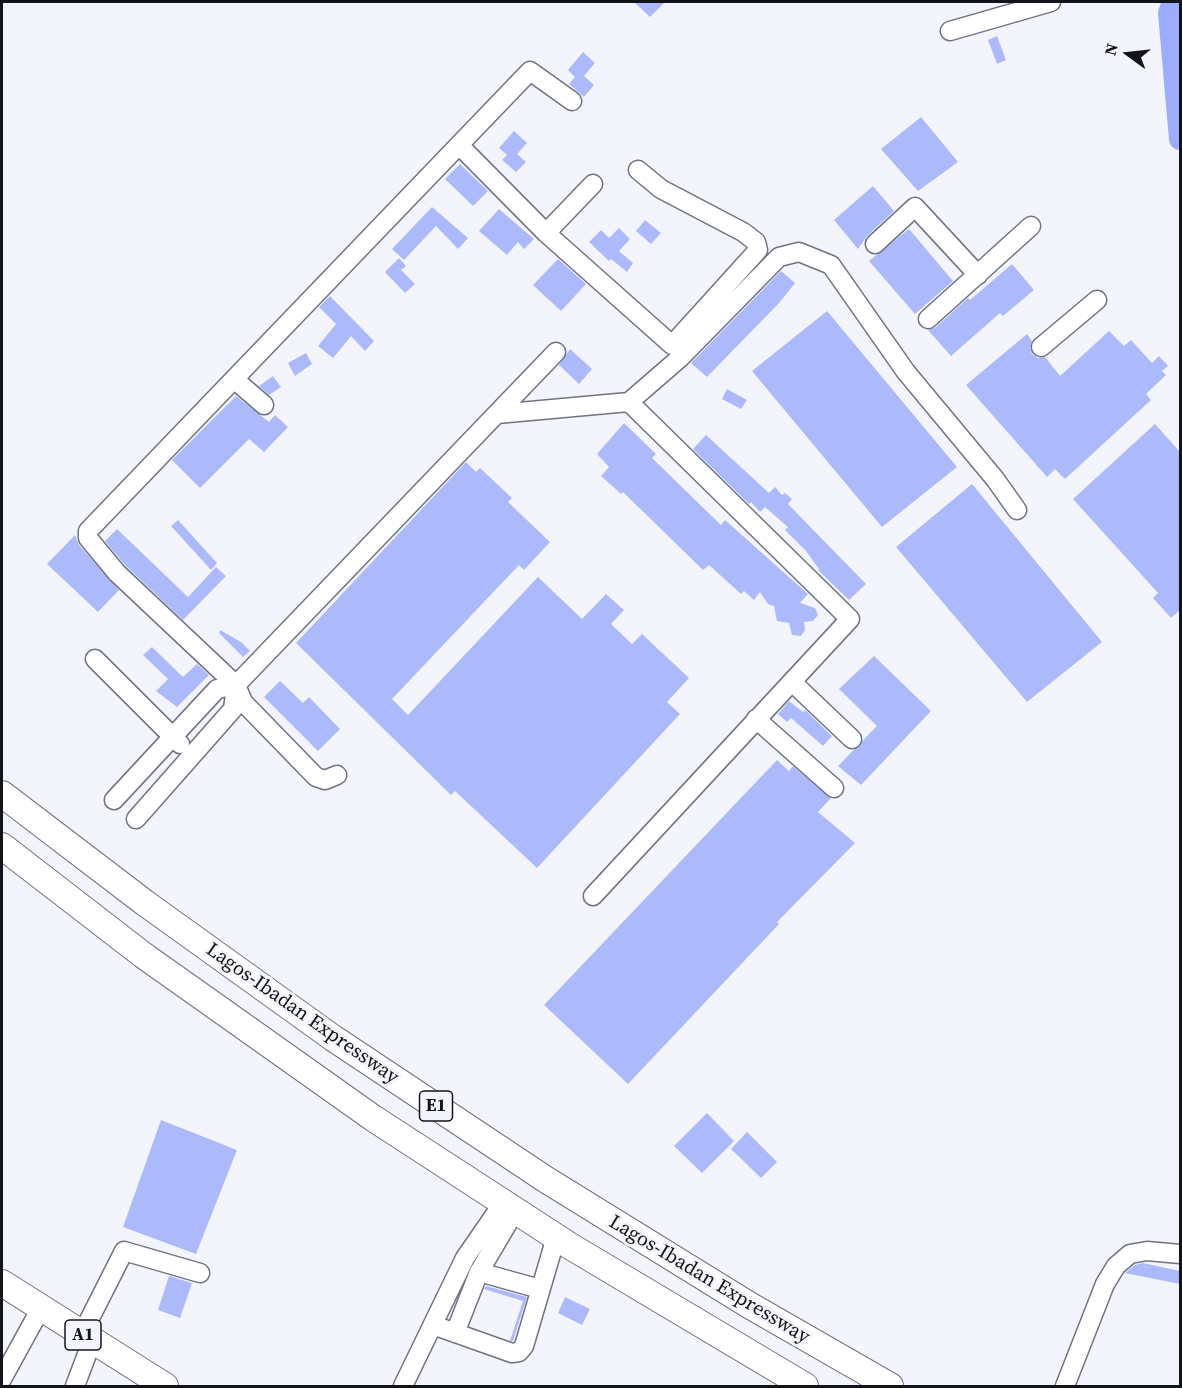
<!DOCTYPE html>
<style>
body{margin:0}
#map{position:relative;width:1182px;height:1388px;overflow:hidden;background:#f4f5fc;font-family:"Source Serif 4",serif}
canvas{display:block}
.frame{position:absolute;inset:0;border:3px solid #13141a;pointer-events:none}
.north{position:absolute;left:1098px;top:24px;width:60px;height:60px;-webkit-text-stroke:4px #f4f5fc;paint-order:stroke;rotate:285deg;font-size:16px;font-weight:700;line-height:24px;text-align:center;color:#13141a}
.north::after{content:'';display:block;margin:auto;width:21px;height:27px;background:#13141a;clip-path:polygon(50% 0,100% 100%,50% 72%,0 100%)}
</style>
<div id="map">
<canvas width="1182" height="1388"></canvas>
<div class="frame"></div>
<div class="north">N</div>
</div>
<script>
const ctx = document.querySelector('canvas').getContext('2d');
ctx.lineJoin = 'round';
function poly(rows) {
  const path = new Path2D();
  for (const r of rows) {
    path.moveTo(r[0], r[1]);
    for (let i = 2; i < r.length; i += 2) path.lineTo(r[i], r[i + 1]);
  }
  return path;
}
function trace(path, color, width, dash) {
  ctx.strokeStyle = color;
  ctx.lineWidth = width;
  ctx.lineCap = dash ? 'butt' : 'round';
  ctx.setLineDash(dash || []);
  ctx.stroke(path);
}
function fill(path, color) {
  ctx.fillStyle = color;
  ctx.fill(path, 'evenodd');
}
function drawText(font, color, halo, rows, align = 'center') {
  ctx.font = font + ' "Source Serif 4",serif';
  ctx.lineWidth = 6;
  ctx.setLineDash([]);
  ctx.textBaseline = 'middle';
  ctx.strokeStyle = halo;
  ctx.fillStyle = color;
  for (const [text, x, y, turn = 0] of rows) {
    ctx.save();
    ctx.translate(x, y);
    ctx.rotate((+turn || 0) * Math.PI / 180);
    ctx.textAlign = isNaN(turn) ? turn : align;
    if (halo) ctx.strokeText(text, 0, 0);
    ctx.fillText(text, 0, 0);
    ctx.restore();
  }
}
trace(poly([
 [1173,2,1169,13,1180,139]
]), '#9cadfe', 22);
fill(poly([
 [634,2,665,2,650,17],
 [997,36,1006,60,997,64,988,40],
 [583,52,595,63,584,76,594,85,584,97,569,84,575,77,568,70],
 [921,117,958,162,918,191,881,149],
 [514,131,527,143,517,154,526,162,516,172,502,160,507,155,499,148],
 [460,164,488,191,473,206,445,179],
 [873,186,894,211,867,236,858,249,834,220],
 [432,207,468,238,458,249,436,226,404,260,392,249],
 [499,209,534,239,524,249,518,242,507,255,479,231],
 [645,220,661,233,651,244,636,231],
 [619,228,630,239,619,251,633,263,627,272,611,259,609,261,589,242,601,230,609,238],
 [909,229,953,281,915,314,869,261],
 [399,258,406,266,401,270,415,284,405,293,385,272],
 [558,259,586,284,561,311,533,285],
 [1012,264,1034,290,1003,316,1000,313,951,356,928,330,936,327,968,298,970,300],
 [781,271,795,283,780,302,707,377,691,363],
 [330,296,374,341,365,351,351,336,333,358,318,346,336,324,319,307],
 [827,311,957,467,882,527,752,371],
 [1109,331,1124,346,1131,340,1152,363,1159,356,1168,366,1162,371,1166,375,1146,394,1151,400,1065,479,1055,469,1047,477,966,385,1027,334,1032,341,1030,348,1032,354,1038,358,1045,357,1060,376],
 [570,349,592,369,579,384,559,365],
 [306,353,312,364,295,376,288,363],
 [273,376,281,387,269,395,259,386],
 [727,389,747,400,741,409,722,399],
 [236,396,269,422,275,415,288,427,264,452,249,439,200,488,172,460],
 [624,423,656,454,652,458,721,525,725,520,808,594,800,603,815,608,818,615,813,621,804,622,805,630,801,636,792,635,789,623,777,621,774,606,768,604,760,592,754,600,744,591,741,594,709,565,703,570,623,492,621,494,601,476,609,467,597,454],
 [1155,424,1180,452,1180,610,1171,618,1153,598,1158,593,1073,499],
 [706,435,769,493,775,487,782,495,785,493,792,499,788,504,866,584,849,600,818,570,819,569,806,551,785,530,788,527,765,507,760,512,751,502,749,504,693,449],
 [466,462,476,472,480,468,512,498,508,502,550,542,524,570,519,565,392,699,408,715,538,577,582,619,606,594,624,610,611,624,632,644,642,634,689,678,667,702,680,714,537,868,455,791,451,795,296,643],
 [972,484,1102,642,1027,702,896,547],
 [178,520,217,563,211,570,171,526],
 [117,529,188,597,216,567,226,576,183,620,125,565,105,541],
 [75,535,79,545,119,590,98,612,47,564],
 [220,630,241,642,250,651,243,657,219,633],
 [152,647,183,677,197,664,209,675,177,707,156,691,168,679,143,655],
 [874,656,931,711,861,785,838,766,877,726,839,689],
 [280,681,303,703,309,697,340,729,318,751,264,697],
 [789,701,803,712,805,710,832,736,823,746,791,718,787,722,778,714],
 [777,760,789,771,793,766,831,798,818,812,855,843,777,922,779,924,628,1084,544,1005],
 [707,1113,734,1141,702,1173,674,1146],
 [161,1120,237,1150,196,1254,123,1227],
 [747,1132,777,1162,761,1178,731,1149],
 [1143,1263,1180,1271,1180,1284,1125,1273,1135,1265],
 [169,1276,192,1283,180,1318,158,1310],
 [486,1286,527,1297,513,1341,510,1341,523,1301,484,1289],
 [565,1297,590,1309,582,1325,558,1313]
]), '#acbafb');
const minor = poly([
 [950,31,1051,2],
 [459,145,546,233,672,345,758,250,756,242,743,232,661,189,638,170],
 [546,233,593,184],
 [875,244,915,207,978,275],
 [928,319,1031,226],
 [1041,347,1097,300],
 [234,379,264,405],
 [629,402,681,357,779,257,799,252,831,265,906,372,995,479,1017,510],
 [497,414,629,402,850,619,593,896],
 [95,659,180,744],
 [792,682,852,739],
 [756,719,834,788],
 [337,775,325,780,316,777,243,702,236,685,117,573,88,538,88,531,530,71,572,101],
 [114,800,217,689,236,685,556,352],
 [136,819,233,709,236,687],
 [479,1272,540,1289],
 [433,1325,512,1353,519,1352,524,1346,556,1237],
 [455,1333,479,1272,515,1211],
 [82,1334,124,1251,200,1273],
 [2,1379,41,1308],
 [75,1386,92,1341],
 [403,1386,465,1258,503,1203],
 [1065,1386,1105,1284,1116,1266,1130,1254,1147,1251,1180,1254]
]);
const highway = poly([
 [2,794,145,903,333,1038,545,1179,749,1305,890,1386],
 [2,846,143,955,373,1118,570,1246,805,1386],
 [2,1283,165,1386]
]);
trace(minor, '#6f7382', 21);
trace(highway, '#6f7382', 28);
trace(minor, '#fff', 18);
trace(highway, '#fff', 26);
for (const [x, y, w] of [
 [436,1106,33],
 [83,1335,36]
]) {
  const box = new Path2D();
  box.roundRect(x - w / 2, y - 15, w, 30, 4.5);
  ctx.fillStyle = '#f4f5fc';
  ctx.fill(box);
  trace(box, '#13141a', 1.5);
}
drawText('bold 18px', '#13141a', null, [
 ["E1",436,1106],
 ["A1",83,1335]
]);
drawText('20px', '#13141a', '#f4f5fc', [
 ["Lagos-Ibadan Expressway",302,1014,35],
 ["Lagos-Ibadan Expressway",709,1280,31]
]);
</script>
